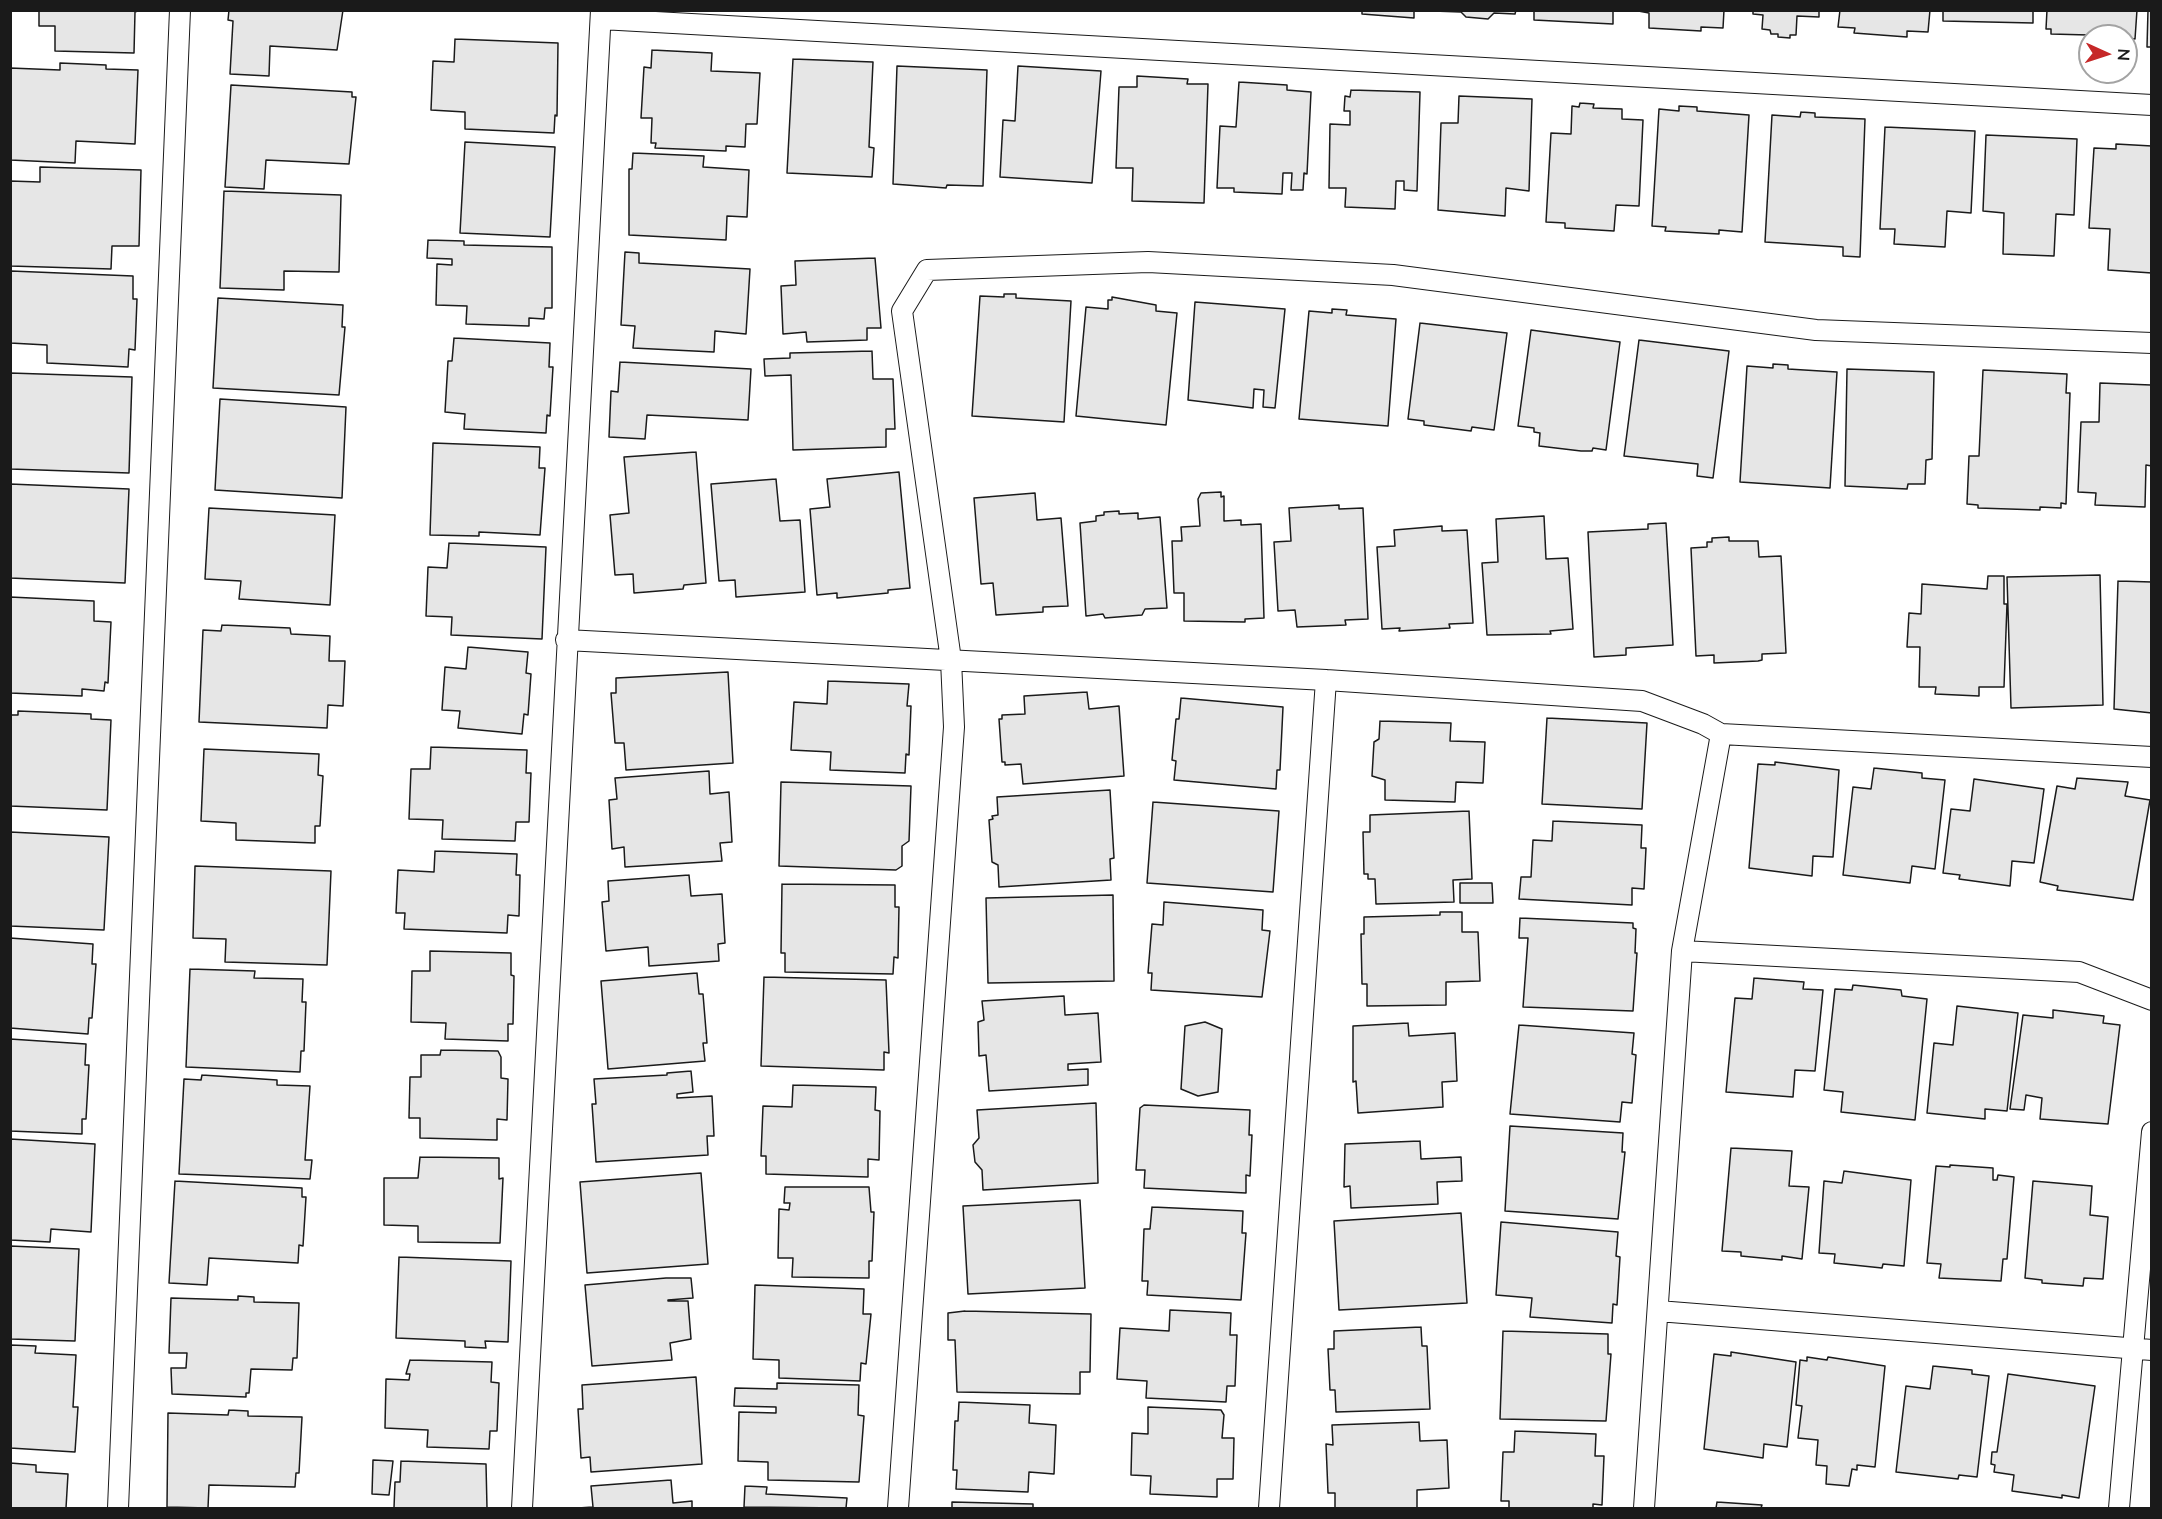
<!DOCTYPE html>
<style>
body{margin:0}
#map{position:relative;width:2162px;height:1519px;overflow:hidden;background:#fff;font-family:Lato,sans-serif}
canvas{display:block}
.frame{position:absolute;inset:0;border:12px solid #1a1a1a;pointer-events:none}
.north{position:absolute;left:2078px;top:24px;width:60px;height:60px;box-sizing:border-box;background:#fff;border:2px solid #a3a3a3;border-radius:50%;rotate:93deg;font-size:16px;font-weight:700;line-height:24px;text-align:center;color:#1a1a1a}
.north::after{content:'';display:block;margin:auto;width:21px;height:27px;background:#c62828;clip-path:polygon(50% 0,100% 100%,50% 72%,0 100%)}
</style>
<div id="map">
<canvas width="2162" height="1519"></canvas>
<div class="frame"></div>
<div class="north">N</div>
</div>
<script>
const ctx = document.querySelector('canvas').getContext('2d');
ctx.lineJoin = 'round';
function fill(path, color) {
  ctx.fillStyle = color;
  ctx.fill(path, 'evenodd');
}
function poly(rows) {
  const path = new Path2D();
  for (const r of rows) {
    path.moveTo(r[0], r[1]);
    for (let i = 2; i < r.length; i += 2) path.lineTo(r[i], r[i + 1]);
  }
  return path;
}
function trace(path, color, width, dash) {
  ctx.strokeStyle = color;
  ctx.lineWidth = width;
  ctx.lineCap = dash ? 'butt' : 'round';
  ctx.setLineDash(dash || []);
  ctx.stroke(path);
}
const building = poly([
 [39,10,140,10,135,12,134,53,55,51,55,26,39,26,39,10],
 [229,10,343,10,337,50,270,46,269,76,230,74,233,21,228,20,229,10],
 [1346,10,1414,10,1414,18,1362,14,1362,11,1346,10],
 [1516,10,1515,14,1494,13,1488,19,1466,17,1461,12,1433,11,1516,10],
 [1534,10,1613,10,1613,24,1534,20,1534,10],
 [1633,10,1724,10,1723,28,1701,27,1701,31,1649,28,1649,13,1633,10],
 [1753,10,1819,10,1819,17,1797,16,1796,35,1790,35,1790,38,1778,37,1778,34,1771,34,1770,30,1762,29,1763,15,1753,14,1753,10],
 [1840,10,1930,10,1928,32,1907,31,1907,37,1854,33,1855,28,1838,27,1840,10],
 [1943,10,2033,10,2033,23,1943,21,1943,10],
 [2047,10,2137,10,2135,39,2126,38,2126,36,2051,34,2051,29,2046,29,2047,10],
 [2148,10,2152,10,2152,47,2147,47,2148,10],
 [455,39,558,43,557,116,555,115,554,133,465,129,465,112,431,110,433,61,454,62,455,39],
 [652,50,712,53,711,71,760,73,757,124,746,124,745,147,726,146,726,151,655,148,656,143,651,143,652,118,641,118,644,67,651,68,652,50],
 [793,59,873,62,869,147,874,148,872,177,787,173,793,59],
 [60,63,106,65,106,69,138,70,135,144,76,141,75,163,10,160,10,68,60,70,60,63],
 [897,66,987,70,983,186,947,185,946,188,893,184,897,66],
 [1018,66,1101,71,1092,183,1000,177,1003,120,1015,121,1018,66],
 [1137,76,1188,79,1187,84,1208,84,1204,203,1132,201,1133,168,1116,168,1119,87,1137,87,1137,76],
 [1239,82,1287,85,1287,90,1311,92,1307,174,1304,173,1303,190,1291,190,1292,173,1283,173,1282,194,1234,192,1234,188,1217,188,1220,126,1236,127,1239,82],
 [231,85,352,92,352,97,356,97,349,164,266,160,264,189,225,187,231,85],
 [1351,90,1420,92,1417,191,1404,190,1404,181,1396,181,1395,209,1345,207,1346,188,1329,188,1330,124,1350,125,1350,111,1344,111,1345,96,1350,97,1351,90],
 [1459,96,1532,99,1529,191,1506,188,1505,216,1438,210,1441,123,1458,123,1459,96],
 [1580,103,1594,104,1593,108,1622,109,1622,119,1643,120,1639,206,1616,205,1614,231,1565,228,1565,223,1546,222,1551,133,1571,134,1572,106,1579,107,1580,103],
 [1679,106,1697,107,1697,111,1749,115,1742,232,1719,230,1719,234,1665,231,1666,227,1652,226,1659,109,1679,111,1679,106],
 [1801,112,1815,113,1815,117,1865,119,1860,257,1843,256,1843,247,1765,242,1772,115,1800,117,1801,112],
 [1885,127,1975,131,1971,213,1947,211,1945,247,1894,244,1895,229,1880,229,1885,127],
 [1986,135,2077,139,2074,215,2056,214,2054,256,2003,254,2004,213,1983,211,1986,135],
 [465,142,555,147,550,237,460,233,465,142],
 [2116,144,2152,146,2152,273,2108,270,2110,229,2089,228,2094,148,2116,149,2116,144],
 [633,153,704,156,703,167,749,170,747,217,727,216,726,240,629,235,629,169,632,169,633,153],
 [40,167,141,170,139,246,112,246,111,269,10,266,10,181,40,182,40,167],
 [224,191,341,195,339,272,284,271,284,290,220,288,224,191],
 [428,240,464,241,464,245,552,247,552,308,545,308,544,319,529,318,529,326,466,324,467,306,436,305,437,264,452,265,452,259,427,258,428,240],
 [625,252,639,253,639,263,750,269,746,334,715,331,714,352,633,348,635,326,621,325,625,252],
 [875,258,881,328,867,328,867,340,807,342,806,332,783,334,781,286,796,285,795,261,875,258],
 [11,271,133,276,133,299,137,299,135,350,129,349,128,367,47,363,47,345,10,343,11,271],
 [1004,294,1016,294,1016,298,1071,301,1064,422,972,416,980,296,1004,297,1004,294],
 [1112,297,1156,305,1156,311,1177,313,1166,425,1076,416,1086,307,1108,309,1108,300,1112,300,1112,297],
 [218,298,343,305,342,327,345,327,339,395,213,388,218,298],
 [1195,302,1285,309,1275,408,1263,407,1264,390,1254,389,1253,408,1188,400,1195,302],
 [1332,309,1347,310,1346,315,1396,319,1388,426,1299,419,1309,311,1332,313,1332,309],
 [1420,323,1507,333,1494,430,1472,427,1471,431,1424,425,1424,421,1408,419,1420,323],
 [1531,330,1620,342,1606,450,1593,448,1592,451,1581,451,1539,446,1540,433,1534,432,1534,428,1518,426,1531,330],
 [454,338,550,343,549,367,553,367,550,416,547,415,546,433,464,429,465,414,445,412,448,361,452,361,454,338],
 [1639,340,1729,351,1713,478,1697,476,1698,464,1624,456,1639,340],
 [872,351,873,379,893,379,895,429,886,429,886,447,793,450,791,375,765,376,764,359,790,358,790,353,872,351],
 [620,362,751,369,748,420,647,415,645,439,609,437,611,391,618,392,620,362],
 [1773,364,1788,365,1788,369,1837,372,1830,488,1740,482,1747,366,1773,368,1773,364],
 [1847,369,1934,372,1932,459,1926,460,1925,484,1908,484,1907,489,1845,486,1847,369],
 [1983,370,2067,374,2066,393,2070,393,2066,504,2061,503,2061,508,2040,507,2040,510,1978,508,1978,505,1967,504,1969,456,1979,456,1983,370],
 [10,373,132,377,129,473,10,469,10,373],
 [2100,383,2151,385,2152,466,2146,465,2145,507,2095,505,2096,493,2078,492,2081,422,2099,422,2100,383],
 [220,399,346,407,342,498,215,490,220,399],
 [433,443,540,447,539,468,545,468,540,535,479,532,479,536,430,535,433,443],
 [696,452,706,583,684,585,683,589,634,593,633,574,615,575,610,515,629,513,624,457,696,452],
 [899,472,910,588,888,590,888,593,837,598,837,593,817,595,810,509,830,507,827,479,899,472],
 [776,479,780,521,800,520,805,592,736,597,735,580,719,581,711,484,776,479],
 [10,484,129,489,125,583,10,578,10,484],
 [1221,492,1221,497,1224,496,1224,521,1241,520,1241,525,1261,524,1264,618,1245,619,1245,622,1184,621,1184,593,1174,593,1172,541,1182,541,1181,527,1200,526,1198,499,1201,493,1221,492],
 [1035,493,1037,520,1061,518,1068,606,1043,607,1043,612,996,615,993,583,981,584,974,498,1035,493],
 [1339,505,1339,509,1363,508,1368,619,1345,620,1346,625,1297,627,1295,610,1278,611,1274,542,1291,541,1289,508,1339,505],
 [209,508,335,515,330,605,239,599,241,581,205,579,209,508],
 [1119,511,1119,514,1138,513,1138,519,1160,517,1167,608,1145,609,1142,615,1105,618,1103,614,1086,616,1080,523,1096,521,1096,516,1104,515,1104,512,1119,511],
 [1544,516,1546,559,1568,558,1573,629,1550,631,1551,634,1487,635,1482,563,1498,562,1496,519,1544,516],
 [1666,523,1673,645,1626,648,1626,655,1594,657,1588,532,1648,529,1648,524,1666,523],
 [1442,526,1442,531,1467,530,1473,623,1449,624,1450,628,1399,631,1400,628,1382,629,1377,547,1395,546,1394,530,1442,526],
 [1729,537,1729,541,1758,541,1759,557,1781,556,1786,653,1762,654,1762,660,1758,661,1714,663,1714,655,1696,656,1691,548,1707,547,1707,542,1712,542,1712,538,1729,537],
 [449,543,546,547,542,639,451,635,452,617,426,616,428,567,447,568,449,543],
 [2100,575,2103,705,2011,708,2007,577,2100,575],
 [1988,576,2004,576,2004,604,2007,604,2004,687,1979,687,1979,696,1935,694,1936,687,1919,687,1920,647,1907,647,1909,613,1921,614,1922,584,1987,589,1988,576],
 [2118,581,2152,582,2152,713,2114,709,2118,581],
 [10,597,94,601,94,621,111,622,108,683,105,682,104,691,82,689,82,696,10,693,10,597],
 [222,625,290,628,291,634,330,636,329,661,345,661,343,706,328,705,327,728,199,722,203,630,221,631,222,625],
 [468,647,528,652,526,673,531,674,528,715,524,714,522,734,458,728,460,711,442,710,445,667,466,669,468,647],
 [728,672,733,763,626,770,624,743,615,743,611,693,616,693,616,678,728,672],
 [828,681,909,684,907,706,911,706,909,755,906,754,905,773,830,770,831,752,791,750,794,702,827,704,828,681],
 [1087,692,1089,709,1119,706,1124,776,1023,784,1021,764,1005,765,1005,762,1002,762,999,719,1002,719,1002,715,1025,714,1024,696,1087,692],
 [1181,698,1283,707,1280,770,1277,770,1276,789,1174,780,1176,761,1172,760,1176,719,1179,719,1181,698],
 [18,711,91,714,91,719,111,720,107,810,10,806,10,715,18,715,18,711],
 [1547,718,1647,723,1642,809,1542,804,1547,718],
 [1380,721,1451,723,1450,741,1485,742,1483,783,1456,782,1455,802,1385,800,1385,780,1372,776,1374,742,1379,739,1380,721],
 [431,747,527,750,526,773,531,773,529,822,516,822,515,841,442,839,443,820,409,819,411,769,430,769,431,747],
 [204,749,319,754,318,775,323,776,320,826,315,826,315,843,236,840,236,823,201,821,204,749],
 [1775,762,1839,770,1833,857,1813,856,1812,876,1749,868,1758,764,1775,765,1775,762],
 [1874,768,1922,773,1922,778,1945,780,1935,869,1912,866,1910,883,1843,875,1853,787,1871,789,1874,768],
 [709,771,710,794,729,792,732,842,720,843,722,861,625,867,624,847,612,849,609,800,617,799,615,778,709,771],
 [2077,778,2128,782,2125,796,2150,800,2133,900,2057,890,2058,886,2040,882,2057,786,2075,789,2077,778],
 [1974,779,2044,789,2034,863,2012,861,2010,886,1959,879,1960,875,1943,873,1951,809,1970,811,1974,779],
 [781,782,911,786,909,841,902,846,902,866,896,870,779,866,781,782],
 [1110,790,1114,858,1110,859,1111,880,999,887,998,865,992,862,989,820,993,819,992,816,998,815,997,797,1110,790],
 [1153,802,1279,811,1273,892,1147,883,1153,802],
 [1469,811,1472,879,1453,880,1454,902,1376,904,1375,879,1368,879,1368,874,1364,874,1363,832,1370,832,1370,815,1469,811],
 [1553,821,1642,825,1641,848,1646,848,1644,889,1632,888,1632,905,1519,899,1521,877,1531,877,1533,840,1552,841,1553,821],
 [10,832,109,837,104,930,10,926,10,832],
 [435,851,517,854,516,875,520,875,519,916,508,915,507,933,404,929,405,913,396,913,398,870,434,872,435,851],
 [195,866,331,871,327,965,225,962,226,939,193,938,195,866],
 [689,875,691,896,722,894,725,943,718,944,719,961,649,966,648,947,606,951,602,902,609,901,608,881,689,875],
 [1460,883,1492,883,1493,903,1460,903,1460,883],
 [782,884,895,885,895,907,899,907,898,958,894,957,893,974,785,972,785,953,781,953,782,884],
 [1113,895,1114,981,988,983,986,898,1113,895],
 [1164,902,1263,910,1262,930,1270,931,1262,997,1151,990,1152,973,1148,973,1152,924,1163,925,1164,902],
 [1440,912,1462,912,1462,932,1478,932,1480,981,1446,982,1446,1005,1367,1006,1367,984,1362,984,1361,934,1364,934,1364,917,1440,915,1440,912],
 [1520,918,1633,923,1633,928,1636,929,1635,953,1637,953,1633,1011,1523,1007,1528,938,1519,938,1520,918],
 [10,938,93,944,92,964,96,964,92,1018,89,1018,88,1034,10,1028,10,938],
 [430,951,511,953,511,975,514,976,513,1024,508,1024,508,1041,445,1039,446,1023,411,1022,412,971,430,971,430,951],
 [190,969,255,971,254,978,303,979,302,1002,306,1002,304,1051,301,1051,300,1072,186,1067,190,969],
 [697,973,699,994,703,994,707,1043,703,1043,705,1061,608,1069,601,981,697,973],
 [764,977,886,980,889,1053,884,1052,884,1070,761,1066,764,977],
 [1754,978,1804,982,1803,989,1823,990,1815,1071,1795,1070,1793,1097,1726,1092,1735,998,1752,999,1754,978],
 [1853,985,1901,990,1902,996,1927,999,1915,1120,1841,1112,1843,1092,1824,1090,1835,989,1852,990,1853,985],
 [1064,996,1065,1015,1098,1013,1101,1062,1068,1064,1068,1070,1088,1069,1088,1085,989,1091,986,1055,979,1056,978,1022,984,1020,982,1001,1064,996],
 [1957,1006,2018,1013,2007,1111,1985,1109,1985,1119,1927,1113,1934,1043,1953,1045,1957,1006],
 [2053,1010,2104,1016,2103,1023,2120,1025,2108,1124,2040,1119,2042,1098,2026,1095,2024,1110,2010,1109,2023,1015,2053,1018,2053,1010],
 [1205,1022,1222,1029,1218,1092,1198,1096,1181,1089,1185,1026,1205,1022],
 [1408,1023,1409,1036,1455,1033,1457,1081,1442,1082,1443,1107,1358,1113,1356,1081,1353,1082,1353,1026,1408,1023],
 [1519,1025,1634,1033,1632,1054,1636,1055,1632,1103,1622,1102,1620,1122,1510,1114,1519,1025],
 [10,1039,86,1044,85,1065,89,1065,86,1119,82,1119,82,1134,10,1131,10,1039],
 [441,1050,498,1051,501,1057,501,1078,508,1079,507,1120,497,1119,497,1140,420,1138,420,1118,409,1118,410,1077,421,1077,421,1055,440,1055,441,1050],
 [691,1071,693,1092,677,1094,677,1098,712,1096,714,1136,707,1136,708,1155,596,1162,592,1104,596,1104,594,1079,667,1075,667,1073,691,1071],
 [202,1075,277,1080,277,1085,310,1086,305,1160,312,1160,310,1179,179,1174,184,1079,201,1080,202,1075],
 [793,1085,876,1087,875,1110,880,1111,879,1160,868,1159,868,1177,766,1174,766,1156,761,1156,763,1106,792,1107,793,1085],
 [1096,1103,1098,1183,983,1190,982,1170,975,1162,973,1145,979,1138,977,1110,1096,1103],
 [1144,1105,1250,1110,1249,1135,1252,1135,1250,1176,1246,1175,1246,1193,1144,1188,1145,1170,1136,1170,1140,1108,1144,1105],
 [1510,1126,1623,1133,1622,1152,1625,1152,1618,1219,1505,1211,1510,1126],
 [10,1139,95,1144,91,1232,51,1229,50,1242,10,1240,10,1139],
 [1420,1141,1421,1159,1461,1157,1462,1181,1437,1182,1438,1204,1351,1208,1350,1186,1344,1187,1345,1144,1420,1141],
 [1731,1148,1792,1151,1789,1186,1809,1187,1802,1259,1782,1256,1782,1260,1741,1256,1741,1252,1722,1251,1731,1148],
 [420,1157,499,1158,499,1179,503,1178,500,1243,418,1242,418,1226,384,1225,384,1178,418,1178,420,1157],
 [1950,1165,1993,1168,1993,1180,1997,1180,1998,1175,2014,1177,2007,1259,2003,1259,2001,1281,1939,1278,1941,1264,1927,1263,1936,1166,1950,1167,1950,1165],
 [1844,1171,1911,1180,1904,1266,1883,1264,1882,1268,1834,1263,1835,1254,1819,1253,1824,1181,1842,1183,1844,1171],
 [701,1173,708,1264,587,1273,580,1182,701,1173],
 [175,1181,302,1188,302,1197,306,1197,303,1246,299,1245,298,1263,209,1258,207,1285,169,1283,175,1181],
 [2033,1181,2092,1186,2090,1215,2108,1217,2103,1279,2084,1278,2083,1286,2042,1283,2042,1280,2025,1278,2033,1181],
 [785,1187,869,1187,871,1212,874,1212,872,1261,869,1261,869,1278,792,1277,793,1258,778,1258,779,1209,789,1210,790,1203,784,1203,785,1187],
 [1080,1200,1085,1288,968,1294,963,1206,1080,1200],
 [1152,1207,1243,1211,1242,1233,1246,1233,1241,1300,1147,1295,1148,1281,1142,1281,1144,1229,1150,1229,1152,1207],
 [1461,1213,1467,1303,1339,1310,1334,1221,1461,1213],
 [1501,1222,1618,1232,1616,1256,1620,1257,1617,1305,1613,1304,1612,1323,1530,1317,1532,1298,1496,1295,1501,1222],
 [10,1246,79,1249,75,1341,10,1339,10,1246],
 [399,1257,511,1261,508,1342,485,1341,486,1348,465,1347,465,1341,396,1338,399,1257],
 [666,1278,691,1278,693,1298,668,1300,668,1301,688,1301,691,1339,670,1343,672,1360,592,1366,585,1285,666,1278],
 [755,1285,864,1289,863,1314,871,1314,866,1364,861,1363,860,1381,779,1378,779,1360,753,1359,755,1285],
 [238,1296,254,1297,254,1302,299,1303,297,1358,293,1358,292,1370,251,1369,249,1393,246,1393,246,1397,172,1394,171,1368,186,1368,187,1353,169,1353,171,1298,238,1300,238,1296],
 [1170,1310,1231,1313,1230,1335,1237,1335,1235,1386,1227,1386,1226,1402,1146,1398,1147,1381,1117,1379,1120,1328,1169,1331,1170,1310],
 [965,1311,1091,1314,1090,1372,1080,1372,1080,1394,957,1392,955,1340,948,1340,948,1313,965,1311],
 [1421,1327,1422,1346,1427,1346,1430,1409,1336,1412,1335,1390,1330,1390,1328,1349,1334,1349,1334,1331,1421,1327],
 [1503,1331,1608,1334,1608,1354,1611,1354,1606,1421,1500,1419,1503,1331],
 [10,1345,36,1346,35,1353,76,1355,73,1407,78,1407,75,1452,10,1448,10,1345],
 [1731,1352,1796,1362,1787,1447,1764,1444,1763,1458,1704,1449,1714,1354,1731,1356,1731,1352],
 [1807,1357,1827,1360,1828,1357,1885,1366,1875,1467,1857,1465,1857,1470,1852,1469,1849,1486,1826,1484,1827,1466,1816,1465,1818,1440,1798,1438,1802,1406,1796,1405,1800,1360,1807,1361,1807,1357],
 [410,1360,492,1362,491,1382,499,1383,497,1431,490,1431,489,1449,427,1447,428,1430,385,1428,386,1379,409,1380,410,1374,406,1374,410,1360],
 [1933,1366,1972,1370,1972,1374,1989,1376,1977,1477,1959,1475,1958,1479,1896,1472,1906,1386,1930,1389,1933,1366],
 [2008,1374,2095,1386,2079,1498,2062,1495,2062,1498,2012,1491,2014,1475,1994,1472,1995,1465,1991,1464,1992,1452,1997,1452,2008,1374],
 [696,1377,702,1464,591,1472,590,1457,581,1458,578,1409,583,1409,582,1385,696,1377],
 [777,1383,859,1385,858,1415,864,1416,859,1482,768,1480,768,1462,738,1461,739,1412,776,1413,776,1407,734,1406,735,1388,777,1389,777,1383],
 [959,1402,1030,1405,1029,1423,1056,1425,1054,1474,1029,1472,1028,1492,956,1489,957,1470,953,1470,955,1421,958,1421,959,1402],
 [1148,1407,1221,1410,1224,1415,1222,1438,1234,1438,1233,1479,1217,1479,1217,1497,1150,1494,1151,1476,1131,1475,1132,1433,1148,1434,1148,1407],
 [229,1410,248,1411,248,1416,302,1417,299,1473,296,1473,295,1487,209,1485,208,1508,167,1507,168,1413,228,1415,229,1410],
 [1419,1422,1420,1441,1447,1440,1449,1488,1417,1490,1417,1508,1335,1508,1335,1493,1328,1493,1326,1444,1333,1445,1332,1425,1419,1422],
 [1515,1431,1596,1434,1595,1456,1604,1456,1602,1505,1593,1504,1593,1508,1509,1508,1509,1501,1501,1501,1503,1452,1514,1452,1515,1431],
 [373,1460,393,1461,389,1495,372,1494,373,1460],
 [401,1461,486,1464,487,1508,394,1508,395,1482,400,1482,401,1461],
 [10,1463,36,1465,36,1472,68,1474,66,1508,10,1508,10,1463],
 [671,1480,673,1503,692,1501,692,1508,578,1508,593,1507,591,1486,671,1480],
 [745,1486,767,1487,766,1494,847,1498,846,1508,744,1507,745,1486],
 [952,1502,1033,1504,1033,1508,952,1508,952,1502],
 [1717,1502,1762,1505,1761,1508,1716,1508,1717,1502]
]);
fill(building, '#e6e6e6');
trace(building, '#1a1a1a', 1.5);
const lane = poly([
 [601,19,2152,105],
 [566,640,1326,680,1642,701,1703,724,1721,734,2152,757],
 [1682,951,2079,972,2152,1000],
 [1658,1311,2152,1350],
 [118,1508,180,10],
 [522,1508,601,10],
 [898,1508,954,727,951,660,902,311,927,270,1148,262,1393,275,1816,330,2152,343],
 [1269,1508,1326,680],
 [1644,1508,1682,951,1721,734],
 [2119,1508,2152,1132]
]);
trace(lane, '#1a1a1a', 22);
trace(lane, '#fff', 20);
</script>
